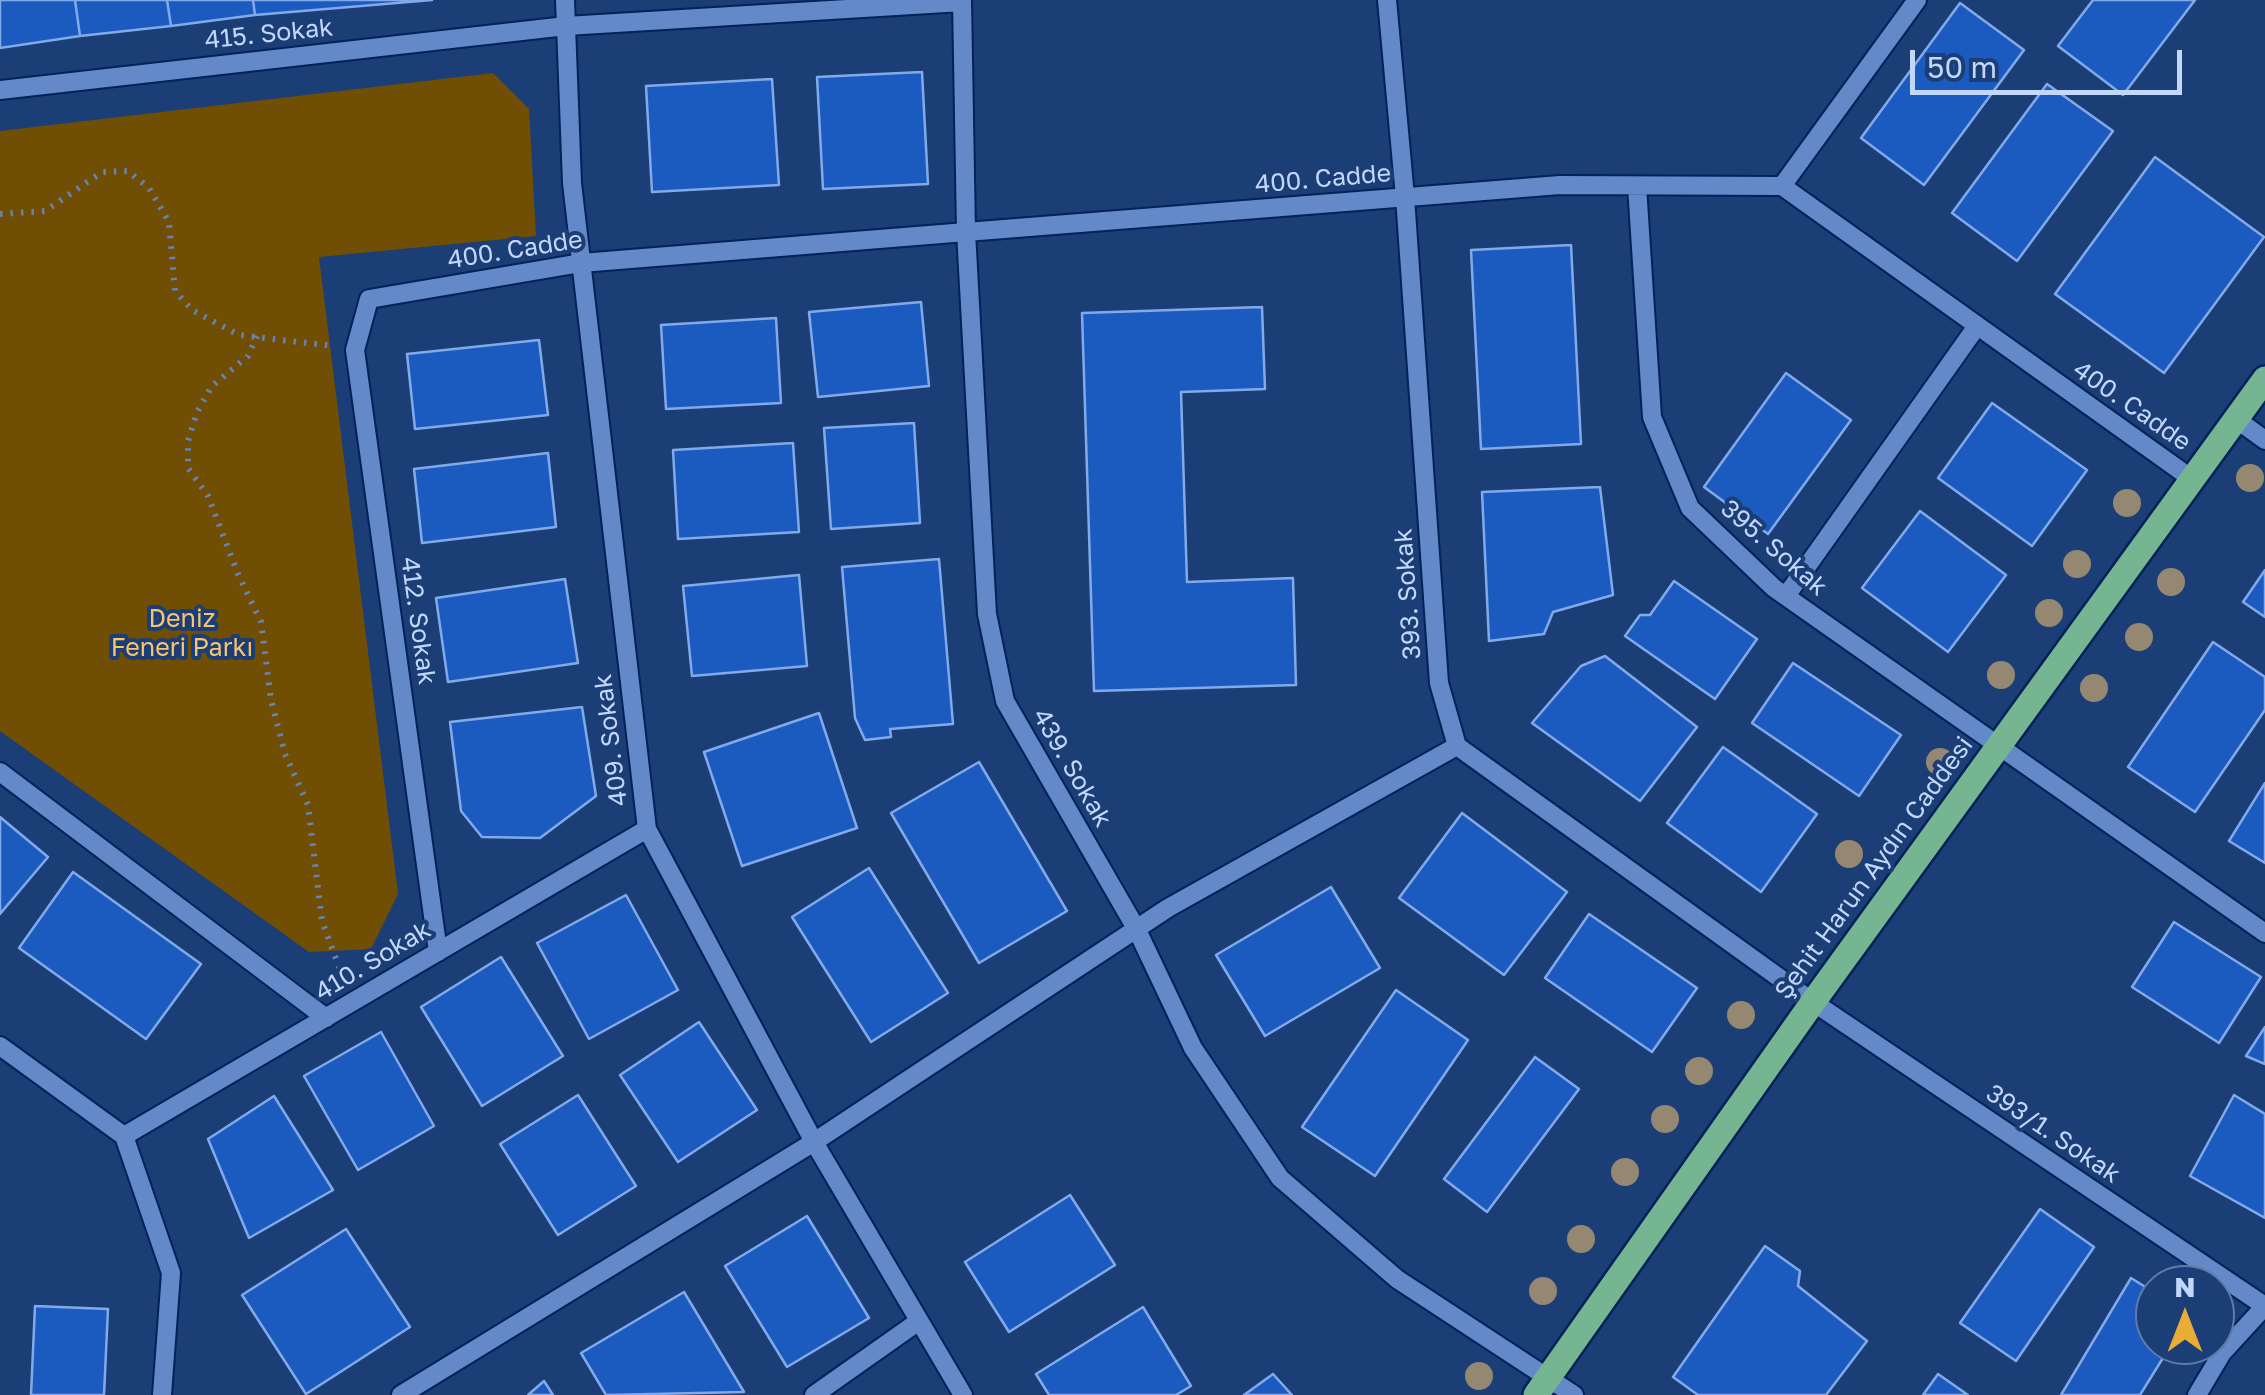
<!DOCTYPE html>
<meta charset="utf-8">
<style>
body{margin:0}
#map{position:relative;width:2265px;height:1395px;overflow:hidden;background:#1c3e76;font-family:"Golos Text",sans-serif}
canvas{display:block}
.north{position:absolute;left:2135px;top:1265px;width:100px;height:100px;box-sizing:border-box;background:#1c3e76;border:2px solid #5e7baa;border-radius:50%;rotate:0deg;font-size:28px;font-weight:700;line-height:40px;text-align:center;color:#c2d7f9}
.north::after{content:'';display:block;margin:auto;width:35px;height:45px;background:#e8ac37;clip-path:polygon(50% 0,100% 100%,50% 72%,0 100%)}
.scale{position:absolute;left:1910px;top:50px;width:272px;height:45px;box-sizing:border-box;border:5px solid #c2d7f9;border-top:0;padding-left:12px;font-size:30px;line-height:35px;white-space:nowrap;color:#c2d7f9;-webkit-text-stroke:8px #1c3e76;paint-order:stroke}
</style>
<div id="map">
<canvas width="2265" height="1395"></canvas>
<div class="north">N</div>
<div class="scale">50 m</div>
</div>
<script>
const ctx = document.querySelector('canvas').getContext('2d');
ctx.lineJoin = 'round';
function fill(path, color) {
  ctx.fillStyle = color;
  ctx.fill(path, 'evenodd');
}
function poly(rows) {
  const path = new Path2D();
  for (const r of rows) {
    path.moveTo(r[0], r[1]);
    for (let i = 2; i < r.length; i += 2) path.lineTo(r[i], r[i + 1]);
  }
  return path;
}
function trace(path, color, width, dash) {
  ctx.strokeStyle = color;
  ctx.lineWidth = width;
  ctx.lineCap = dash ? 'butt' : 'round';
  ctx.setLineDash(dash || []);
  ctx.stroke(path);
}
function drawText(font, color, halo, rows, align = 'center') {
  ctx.font = font + ' "Golos Text",sans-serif';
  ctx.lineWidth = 8;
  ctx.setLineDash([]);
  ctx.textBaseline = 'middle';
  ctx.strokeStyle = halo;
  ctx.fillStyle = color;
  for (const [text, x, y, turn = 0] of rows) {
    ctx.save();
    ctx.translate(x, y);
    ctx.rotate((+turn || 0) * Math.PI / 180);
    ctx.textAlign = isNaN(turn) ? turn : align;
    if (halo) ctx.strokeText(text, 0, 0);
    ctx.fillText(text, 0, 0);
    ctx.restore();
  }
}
fill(poly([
 [493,73,529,109,536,236,319,257,398,894,371,949,309,952,0,731,0,131]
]), '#704f05');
const building = poly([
 [0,0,75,0,80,36,0,48,0,0],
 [75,0,167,0,171,26,80,36,75,0],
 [167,0,253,0,255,15,171,26,167,0],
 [253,0,432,0,255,15,253,0],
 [2093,0,2195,0,2123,95,2058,46,2093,0],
 [1960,3,2024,50,1924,185,1861,138,1960,3],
 [922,72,928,184,823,189,817,77,922,72],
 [772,79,779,185,652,192,646,86,772,79],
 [2047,84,2113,131,2017,261,1952,213,2047,84],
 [2155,157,2264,237,2164,373,2055,294,2155,157],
 [1571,245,1581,444,1481,449,1471,250,1571,245],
 [921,302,929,386,818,397,809,312,921,302],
 [1262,307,1265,389,1181,392,1187,582,1293,578,1296,685,1094,691,1082,313,1262,307],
 [776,318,781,403,666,409,661,325,776,318],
 [539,340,548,415,415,429,407,354,539,340],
 [1786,373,1851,420,1768,534,1704,487,1786,373],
 [1992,403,2087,470,2032,546,1938,478,1992,403],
 [914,423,920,523,831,529,824,428,914,423],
 [793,443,799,532,678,539,673,450,793,443],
 [548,453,556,527,422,543,414,469,548,453],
 [1600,487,1613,595,1553,612,1544,634,1489,641,1482,492,1600,487],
 [1920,511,2006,575,1948,652,1862,588,1920,511],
 [939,559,953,724,890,729,891,737,865,740,855,718,842,567,939,559],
 [2265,570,2265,617,2243,602,2265,570],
 [799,575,807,666,692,676,683,586,799,575],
 [565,579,578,663,448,682,436,598,565,579],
 [1674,581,1757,639,1715,699,1625,636,1640,615,1650,615,1674,581],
 [2213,642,2265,677,2265,710,2195,812,2128,767,2213,642],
 [1605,656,1697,727,1640,801,1532,723,1581,666,1605,656],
 [1793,663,1901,735,1859,796,1752,723,1793,663],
 [582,707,596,796,540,838,482,837,461,811,450,722,582,707],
 [819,713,857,828,742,866,704,752,819,713],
 [1723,747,1817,814,1761,892,1667,823,1723,747],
 [979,762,1067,911,979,963,891,813,979,762],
 [2265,783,2265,863,2229,841,2265,783],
 [1462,813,1567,892,1504,975,1399,898,1462,813],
 [0,817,48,857,0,914,0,817],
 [869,868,948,993,871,1042,792,917,869,868],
 [73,872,201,964,146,1039,19,948,73,872],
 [1331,887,1380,968,1265,1036,1216,955,1331,887],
 [626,895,678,990,589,1039,537,943,626,895],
 [1589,914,1697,988,1652,1052,1545,978,1589,914],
 [2174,922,2261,977,2219,1043,2132,987,2174,922],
 [501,957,563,1056,482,1106,421,1007,501,957],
 [1396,990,1468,1040,1375,1176,1302,1127,1396,990],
 [699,1022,757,1110,678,1162,620,1075,699,1022],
 [2265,1027,2265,1064,2246,1056,2265,1027],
 [381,1032,434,1126,358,1170,304,1076,381,1032],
 [1535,1057,1579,1089,1487,1212,1444,1179,1535,1057],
 [578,1095,636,1186,558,1235,500,1144,578,1095],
 [2234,1095,2265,1114,2265,1218,2190,1176,2234,1095],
 [274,1096,333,1190,249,1238,208,1139,274,1096],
 [1070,1195,1115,1265,1009,1332,965,1262,1070,1195],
 [2040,1209,2094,1247,2016,1361,1960,1323,2040,1209],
 [807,1216,869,1318,787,1367,725,1266,807,1216],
 [346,1229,410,1327,306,1394,242,1295,346,1229],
 [1765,1246,1800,1271,1798,1286,1867,1341,1826,1395,1698,1395,1673,1377,1765,1246],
 [2131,1278,2155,1293,2155,1345,2171,1345,2140,1395,2061,1395,2131,1278],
 [684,1292,744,1392,606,1395,581,1353,684,1292],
 [35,1306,108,1309,104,1395,31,1395,35,1306],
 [1143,1307,1191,1386,1176,1395,1049,1395,1036,1374,1143,1307],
 [1273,1374,1292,1395,1244,1395,1273,1374],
 [1938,1374,1968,1395,1923,1395,1938,1374],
 [544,1381,553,1395,528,1395,544,1381]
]);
fill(building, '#1b5bbf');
trace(building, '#82aaea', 2.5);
const minor = poly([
 [565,0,572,183,647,829,814,1142,963,1395],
 [962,0,966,232,987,614,1005,701,1137,930,1193,1048,1280,1178,1397,1279,1574,1395],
 [1387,0,1405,197,1439,683,1457,746,1813,1002,2265,1306],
 [0,90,566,26,962,2],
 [1637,186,1652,417,1690,508,1774,588,2265,933],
 [1782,186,1917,0],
 [2236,419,2265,440],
 [1786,596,1977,326],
 [0,772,326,1018],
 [438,952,355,350,369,299,581,263,966,232,1560,185,1782,186,2192,479],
 [0,1046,124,1136,171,1273,162,1395],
 [124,1136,647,829],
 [401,1395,814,1142,1168,908,1457,746],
 [814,1395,919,1321],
 [2197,1395,2222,1353,2265,1306]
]);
const major = poly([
 [1536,1395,1813,1002,2265,379]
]);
trace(minor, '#022258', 22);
trace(major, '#022258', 30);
trace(poly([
 [0,214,45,211,102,172,128,171,149,188,169,222,175,291,192,310,239,335,333,346],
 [257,336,248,356,212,386,197,412,188,441,188,468,208,496,238,574,261,622,271,700,285,754,308,805,322,921,343,978]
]), '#6884b2', 6, [2.5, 8]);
trace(minor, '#6389c8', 18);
trace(major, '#75b591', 25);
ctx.fillStyle = '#948872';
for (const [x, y] of [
 [2250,478],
 [2127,503],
 [2077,564],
 [2171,582],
 [2049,613],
 [2139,637],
 [2001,675],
 [2094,688],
 [1940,762],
 [1849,854],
 [1741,1015],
 [1699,1071],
 [1665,1119],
 [1625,1172],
 [1581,1239],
 [1543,1291],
 [1479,1376]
]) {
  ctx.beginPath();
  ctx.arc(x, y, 14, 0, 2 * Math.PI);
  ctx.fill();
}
drawText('25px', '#c2d7f9', '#1c3e76', [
 ["415. Sokak",269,34,-6],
 ["400. Cadde",1323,179,-5],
 ["400. Cadde",515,250,-9],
 ["400. Cadde",2132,406,35],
 ["395. Sokak",1774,548,41],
 ["393. Sokak",1408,594,-94],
 ["412. Sokak",418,621,82],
 ["409. Sokak",611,740,-97],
 ["439. Sokak",1072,768,60],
 ["Şehit Harun Aydın Caddesi",1874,868,-54],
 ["410. Sokak",373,961,-31],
 ["393/1. Sokak",2053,1134,34]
]);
drawText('25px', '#f7c56e', '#1c3e76', [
 ["Deniz",182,619],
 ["Feneri Parkı",182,648]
]);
</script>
